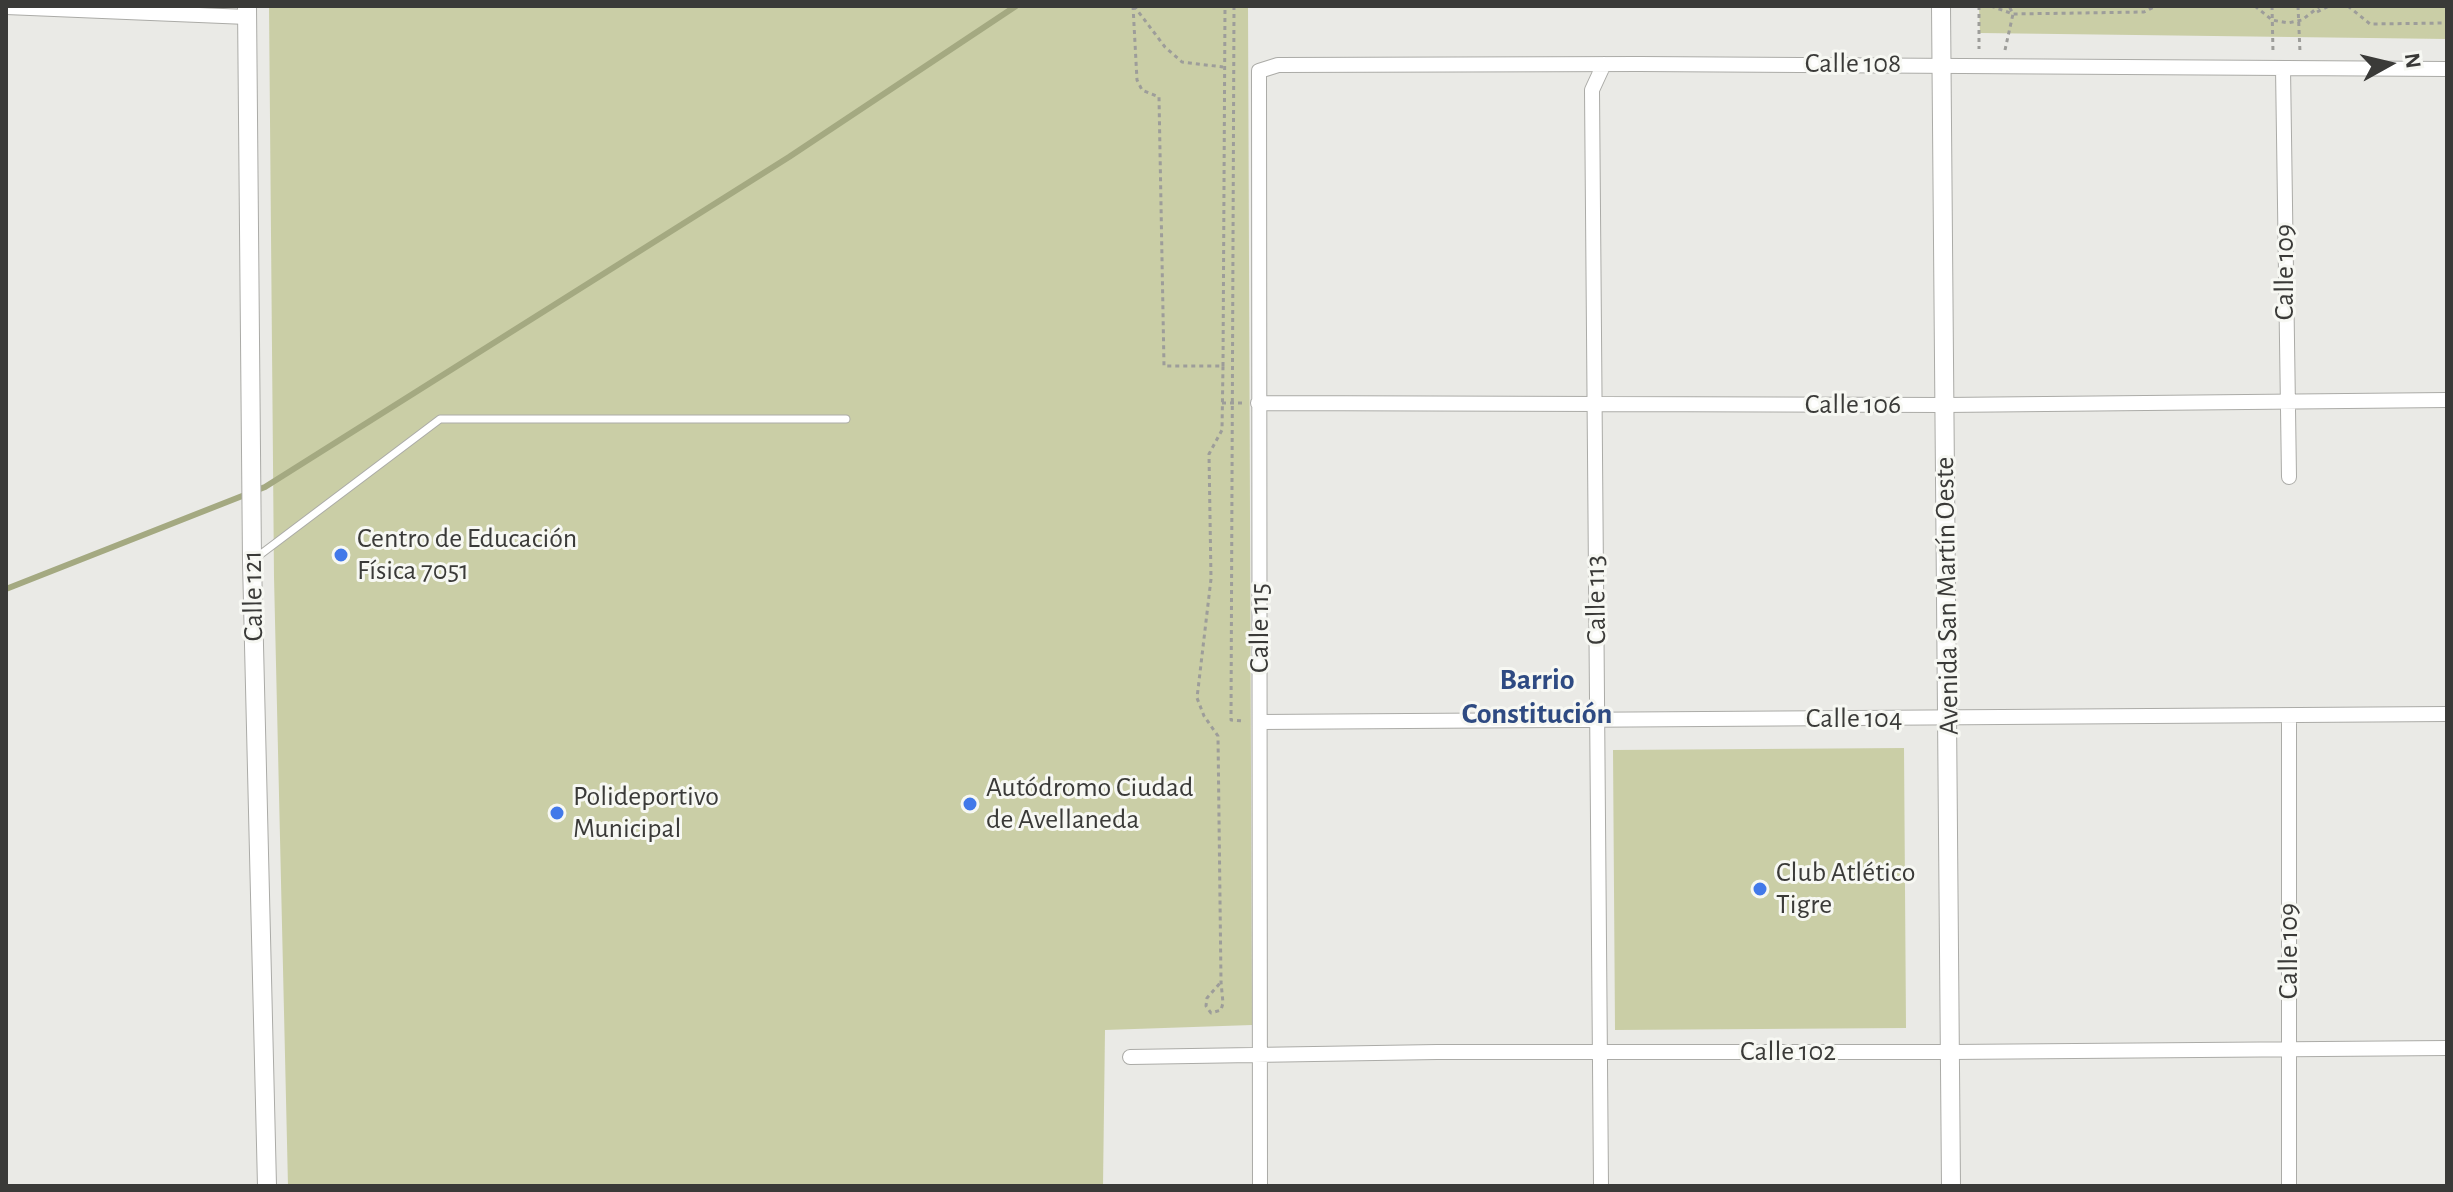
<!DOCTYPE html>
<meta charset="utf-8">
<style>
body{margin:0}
#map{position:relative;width:2453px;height:1192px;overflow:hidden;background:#eaeae6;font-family:"Alegreya Sans",sans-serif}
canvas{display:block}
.frame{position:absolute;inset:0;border:8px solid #3a3a38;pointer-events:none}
.north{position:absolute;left:2349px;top:24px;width:80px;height:80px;-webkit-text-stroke:6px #f7f8f3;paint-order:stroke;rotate:82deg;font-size:22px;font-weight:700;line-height:32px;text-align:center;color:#3a3a38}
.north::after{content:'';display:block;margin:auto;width:28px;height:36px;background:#3a3a38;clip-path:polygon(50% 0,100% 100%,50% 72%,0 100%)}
</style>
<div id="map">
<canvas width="2453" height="1192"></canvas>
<div class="frame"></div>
<div class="north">N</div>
</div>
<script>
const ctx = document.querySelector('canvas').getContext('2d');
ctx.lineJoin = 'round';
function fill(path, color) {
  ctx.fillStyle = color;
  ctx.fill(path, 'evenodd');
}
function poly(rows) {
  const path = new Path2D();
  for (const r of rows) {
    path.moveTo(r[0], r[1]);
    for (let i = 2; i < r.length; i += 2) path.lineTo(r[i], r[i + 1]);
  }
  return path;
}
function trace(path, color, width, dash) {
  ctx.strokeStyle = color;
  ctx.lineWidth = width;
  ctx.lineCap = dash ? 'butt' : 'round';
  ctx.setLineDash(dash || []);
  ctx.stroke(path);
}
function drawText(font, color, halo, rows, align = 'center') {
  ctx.font = font + ' "Alegreya Sans",sans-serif';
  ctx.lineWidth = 6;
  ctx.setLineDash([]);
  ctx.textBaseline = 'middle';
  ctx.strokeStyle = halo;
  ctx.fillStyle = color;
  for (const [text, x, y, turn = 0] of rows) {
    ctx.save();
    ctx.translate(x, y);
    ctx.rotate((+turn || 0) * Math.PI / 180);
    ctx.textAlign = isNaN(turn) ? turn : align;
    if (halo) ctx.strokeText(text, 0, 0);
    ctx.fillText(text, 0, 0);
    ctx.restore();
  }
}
fill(poly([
 [269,6,1248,6,1252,1025,1105,1030,1103,1186,288,1186,274,577],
 [1979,6,2447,6,2447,39,1980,33],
 [1904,748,1906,1028,1615,1030,1613,750]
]), '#cacea6');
trace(poly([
 [6,589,265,487,789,157,1016,6]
]), '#a4a981', 6);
const service = poly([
 [253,560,440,419,846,419]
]);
const minor = poly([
 [6,7,247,17],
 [2283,68,2289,477],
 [1258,403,1945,405,2447,400],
 [2289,716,2289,1186],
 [1260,722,2447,714],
 [1130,1057,1437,1052,1951,1052,2447,1048],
 [1260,1186,1259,71,1278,65,1639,64,2447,69],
 [1601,1186,1592,90,1604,64]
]);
const tertiary = poly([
 [247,6,252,562,267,1186],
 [1941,6,1951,1186]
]);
trace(service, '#ababa7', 9);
trace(minor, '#ababa7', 16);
trace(tertiary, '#ababa7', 20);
trace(poly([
 [1133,6,1137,80,1142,90,1159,97,1164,366,1223,366,1222,430,1209,454,1211,579,1197,698,1204,716,1218,736,1221,982,1223,1003,1221,1010,1211,1013,1206,1006,1207,998,1221,982],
 [1134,6,1165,47,1182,62,1223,67],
 [1234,6,1231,720,1245,721],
 [1979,6,1979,49],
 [1991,6,2013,14,2144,12,2156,6],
 [2255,6,2272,20,2288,23,2302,20,2320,6],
 [2272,6,2273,52],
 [2298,6,2300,52],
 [2348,6,2370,24,2447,23],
 [2317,12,2329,6],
 [2005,50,2013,14,2009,6],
 [1223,366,1225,6],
 [1222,403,1243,403]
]), '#9d9d9a', 3, [4, 4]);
trace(service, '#fff', 7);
trace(minor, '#fff', 14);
trace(tertiary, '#fff', 18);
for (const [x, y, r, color] of [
 [341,555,8,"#4279e9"],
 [970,804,8,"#4279e9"],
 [557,813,8,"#4279e9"],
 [1760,889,8,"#4279e9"]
]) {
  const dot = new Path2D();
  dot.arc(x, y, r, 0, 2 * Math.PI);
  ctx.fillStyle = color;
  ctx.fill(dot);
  trace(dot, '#f7f8f3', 3);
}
drawText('28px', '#3a3a38', '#f7f8f3', [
 ["Calle 108",1853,64],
 ["Calle 109",2285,272,-90],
 ["Calle 106",1853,405],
 ["Calle 121",253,596,-91],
 ["Avenida San Martín Oeste",1947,596,-91],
 ["Calle 113",1596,600,-91],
 ["Calle 115",1260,628,-90],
 ["Calle 104",1854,719],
 ["Calle 109",2289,951,-90],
 ["Calle 102",1788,1052]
]);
drawText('28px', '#3a3a38', '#f7f8f3', [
 ["Centro de Educación",357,539],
 ["Física 7051",357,571],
 ["Autódromo Ciudad",986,788],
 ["de Avellaneda",986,820],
 ["Polideportivo",573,797],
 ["Municipal",573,829],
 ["Club Atlético",1776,873],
 ["Tigre",1776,905]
], 'left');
drawText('bold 30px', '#2e4a82', '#f7f8f3', [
 ["Barrio",1537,680],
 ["Constitución",1537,714]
]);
</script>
